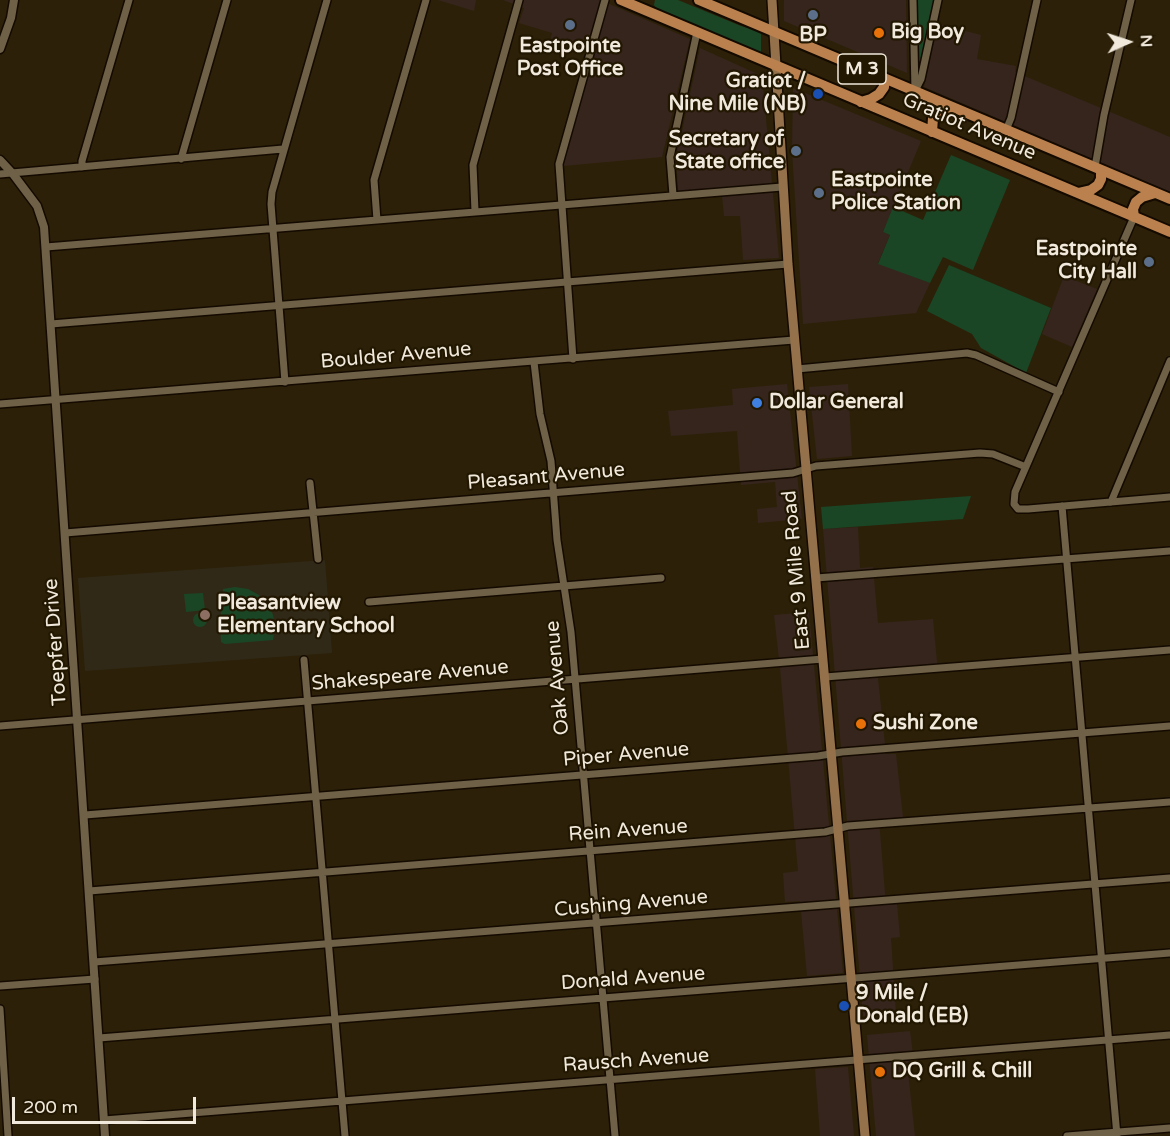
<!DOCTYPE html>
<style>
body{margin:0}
#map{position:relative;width:1170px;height:1136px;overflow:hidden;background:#2c2108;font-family:"Varela Round",sans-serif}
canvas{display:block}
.north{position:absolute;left:1098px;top:12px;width:60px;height:60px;-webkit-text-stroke:4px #221701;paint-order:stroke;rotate:87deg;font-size:16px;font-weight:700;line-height:24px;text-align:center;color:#f1e9db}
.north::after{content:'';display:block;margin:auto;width:21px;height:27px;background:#f1e9db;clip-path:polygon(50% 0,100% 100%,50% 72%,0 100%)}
.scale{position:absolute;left:12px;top:1097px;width:184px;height:27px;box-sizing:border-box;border:3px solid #f1e9db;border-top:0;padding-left:8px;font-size:18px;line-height:21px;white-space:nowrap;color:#f1e9db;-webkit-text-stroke:4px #221701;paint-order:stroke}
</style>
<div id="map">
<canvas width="1170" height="1136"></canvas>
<div class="north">N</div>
<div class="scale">200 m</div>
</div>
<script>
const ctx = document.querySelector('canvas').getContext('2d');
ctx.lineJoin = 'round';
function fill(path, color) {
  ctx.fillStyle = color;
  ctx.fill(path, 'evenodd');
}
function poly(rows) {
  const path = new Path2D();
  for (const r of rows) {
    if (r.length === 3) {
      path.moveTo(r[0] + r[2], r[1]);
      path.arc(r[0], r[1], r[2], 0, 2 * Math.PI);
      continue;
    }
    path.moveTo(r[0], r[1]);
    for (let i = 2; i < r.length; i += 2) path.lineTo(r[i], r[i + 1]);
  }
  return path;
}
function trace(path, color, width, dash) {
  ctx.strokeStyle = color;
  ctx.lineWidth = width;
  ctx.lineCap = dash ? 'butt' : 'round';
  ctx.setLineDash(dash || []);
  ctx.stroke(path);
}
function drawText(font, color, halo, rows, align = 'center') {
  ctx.font = font + ' "Varela Round",sans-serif';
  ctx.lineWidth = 4.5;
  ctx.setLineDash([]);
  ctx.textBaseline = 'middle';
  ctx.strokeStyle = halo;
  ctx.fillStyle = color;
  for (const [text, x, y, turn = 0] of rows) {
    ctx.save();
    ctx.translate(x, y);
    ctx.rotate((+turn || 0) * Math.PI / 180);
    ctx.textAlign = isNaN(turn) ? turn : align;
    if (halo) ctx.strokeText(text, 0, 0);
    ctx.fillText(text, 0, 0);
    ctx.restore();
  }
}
fill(poly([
 [438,0,476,0,474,11],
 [503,0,600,0,690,39,662,157,563,166,594,56,550,41,552,33,519,23,524,8],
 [784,0,906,0,907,73,784,21],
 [938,24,981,35,977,59,1016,66,1015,72,1170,137,1170,192,924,87],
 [700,48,762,76,779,258,743,260,740,216,724,216,722,196,679,200,676,159],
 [793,88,921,141,883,232,890,235,878,263,930,283,916,313,803,324,792,151],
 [1064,276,1097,289,1072,347,1042,334],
 [787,384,802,519,758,523,757,509,777,507,775,482,741,485,737,431,671,436,668,411,733,405,732,389],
 [848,384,852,456,817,459,809,387],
 [858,527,860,568,873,567,878,623,933,619,938,673,878,678,886,754,896,754,903,817,879,820,886,905,897,904,900,937,891,938,896,1014,863,1016,823,529],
 [809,612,843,973,807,976,800,901,785,902,783,873,798,871,780,668,774,615],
 [910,1031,914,1062,907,1063,915,1136,876,1136,867,1035],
 [848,1067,854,1136,820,1136,815,1069]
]), '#36251d');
fill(poly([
 [325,560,332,653,85,671,78,578]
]), '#312918');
fill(poly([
 [655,0,678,0,741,26,759,31,761,33,761,53,657,9,654,5],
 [918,0,935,0,918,69],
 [951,155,1010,180,973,270,943,257,930,283,878,264,890,235,883,232,893,207,923,220],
 [949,265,1051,308,1026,373,981,348,972,334,927,311],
 [971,496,963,519,823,529,821,507],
 [235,587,248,589,259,595,268,604,273,615,275,627,273,640,225,644,221,642,220,621,223,589],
 [203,593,205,610,186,612,184,594],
 [200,620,7]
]), '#1a4626');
const minor = poly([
 [913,0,915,91],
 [915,91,921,79,938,0],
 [1006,130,1011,118,1037,0],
 [181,159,227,0],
 [82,167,82,161,129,0],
 [1095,167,1104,115,1131,0],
 [0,174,283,149],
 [673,195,670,157,697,32],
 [475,211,473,165,519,0],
 [1134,217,1015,492,1014,504,1018,509,1028,509,1170,497],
 [377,220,374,180,426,0],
 [46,247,782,187],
 [51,324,788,264],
 [573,359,559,164,605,0],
 [534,362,540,414,551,461,557,540,571,632,615,1136],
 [797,369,967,353,976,355,1059,392],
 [285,382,271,204,272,192,327,0],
 [0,404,794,340],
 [310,483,318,559],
 [1111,502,1170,361],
 [1062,506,1117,1136],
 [65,533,793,473,816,466,980,453,993,454,1026,467],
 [816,578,1170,551],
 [369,602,661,578],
 [304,660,345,1136],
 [825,677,1170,650],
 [0,726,823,659],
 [85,815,818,756,842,752,1170,726],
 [89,891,825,832,848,826,1170,802],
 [94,962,1170,878],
 [0,986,95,979],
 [0,1009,8,1136],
 [99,1038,1170,953],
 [104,1120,1170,1035],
 [1067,1136,1170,1128]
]);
const tertiary = poly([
 [0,49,11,18,14,0],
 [0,160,13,174,37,206,44,227,105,1136]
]);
const secondary = poly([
 [772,0,788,264,865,1136]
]);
const primary = poly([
 [621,0,1170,232],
 [699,0,1170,199],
 [861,102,871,99,879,94,884,87,884,78],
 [932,132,933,118,951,107],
 [1078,193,1091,190,1098,185,1101,179,1101,170],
 [1134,217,1133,209,1136,202,1142,197,1155,193]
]);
trace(minor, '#140a00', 10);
trace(tertiary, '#140a00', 11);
trace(secondary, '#140a00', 12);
trace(primary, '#140a00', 14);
trace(minor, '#6e6147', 7);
trace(tertiary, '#6e6147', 8);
trace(secondary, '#94714b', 9);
trace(primary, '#ba814e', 10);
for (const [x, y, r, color] of [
 [813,15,6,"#5c6f8a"],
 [570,25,6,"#5c6f8a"],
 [879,33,6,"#e8710a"],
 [818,94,6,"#1a4fb4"],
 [796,151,6,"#5c6f8a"],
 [819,193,6,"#5c6f8a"],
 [1149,262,6,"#5c6f8a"],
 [757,403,6,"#3f7fe0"],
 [205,615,6,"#8d6e63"],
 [861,724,6,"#e8710a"],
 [844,1006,6,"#1a4fb4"],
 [880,1072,6,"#e8710a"]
]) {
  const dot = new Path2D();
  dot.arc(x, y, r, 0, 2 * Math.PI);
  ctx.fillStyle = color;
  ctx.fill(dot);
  trace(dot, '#221701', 2);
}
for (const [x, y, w] of [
 [862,69,48]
]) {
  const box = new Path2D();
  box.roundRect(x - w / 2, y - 15, w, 30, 4.5);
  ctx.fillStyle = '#221701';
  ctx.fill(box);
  trace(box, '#f1e9db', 1.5);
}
drawText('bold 18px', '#f1e9db', null, [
 ["M 3",862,69]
]);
drawText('bold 20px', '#f1e9db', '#221701', [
 ["Big Boy",891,33],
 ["BP",813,36,"center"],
 ["Eastpointe",570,47,"center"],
 ["Post Office",570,70,"center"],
 ["Gratiot /",806,82,"right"],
 ["Nine Mile (NB)",806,105,"right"],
 ["Secretary of",784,140,"right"],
 ["State office",784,163,"right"],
 ["Eastpointe",831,181],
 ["Police Station",831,204],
 ["Eastpointe",1137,250,"right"],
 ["City Hall",1137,273,"right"],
 ["Dollar General",769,403],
 ["Pleasantview",217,604],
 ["Elementary School",217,627],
 ["Sushi Zone",873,724],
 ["9 Mile /",856,994],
 ["Donald (EB)",856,1017],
 ["DQ Grill & Chill",892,1072]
], 'left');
drawText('20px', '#f1e9db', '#221701', [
 ["Gratiot Avenue",969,127,23],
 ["Boulder Avenue",396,356,-5],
 ["Pleasant Avenue",546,477,-5],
 ["East 9 Mile Road",797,570,-95],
 ["Toepfer Drive",56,642,-94],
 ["Shakespeare Avenue",410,676,-5],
 ["Oak Avenue",558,678,-95],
 ["Piper Avenue",626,755,-5],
 ["Rein Avenue",628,831,-4],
 ["Cushing Avenue",631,904,-5],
 ["Donald Avenue",633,979,-4],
 ["Rausch Avenue",636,1061,-4]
]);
</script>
